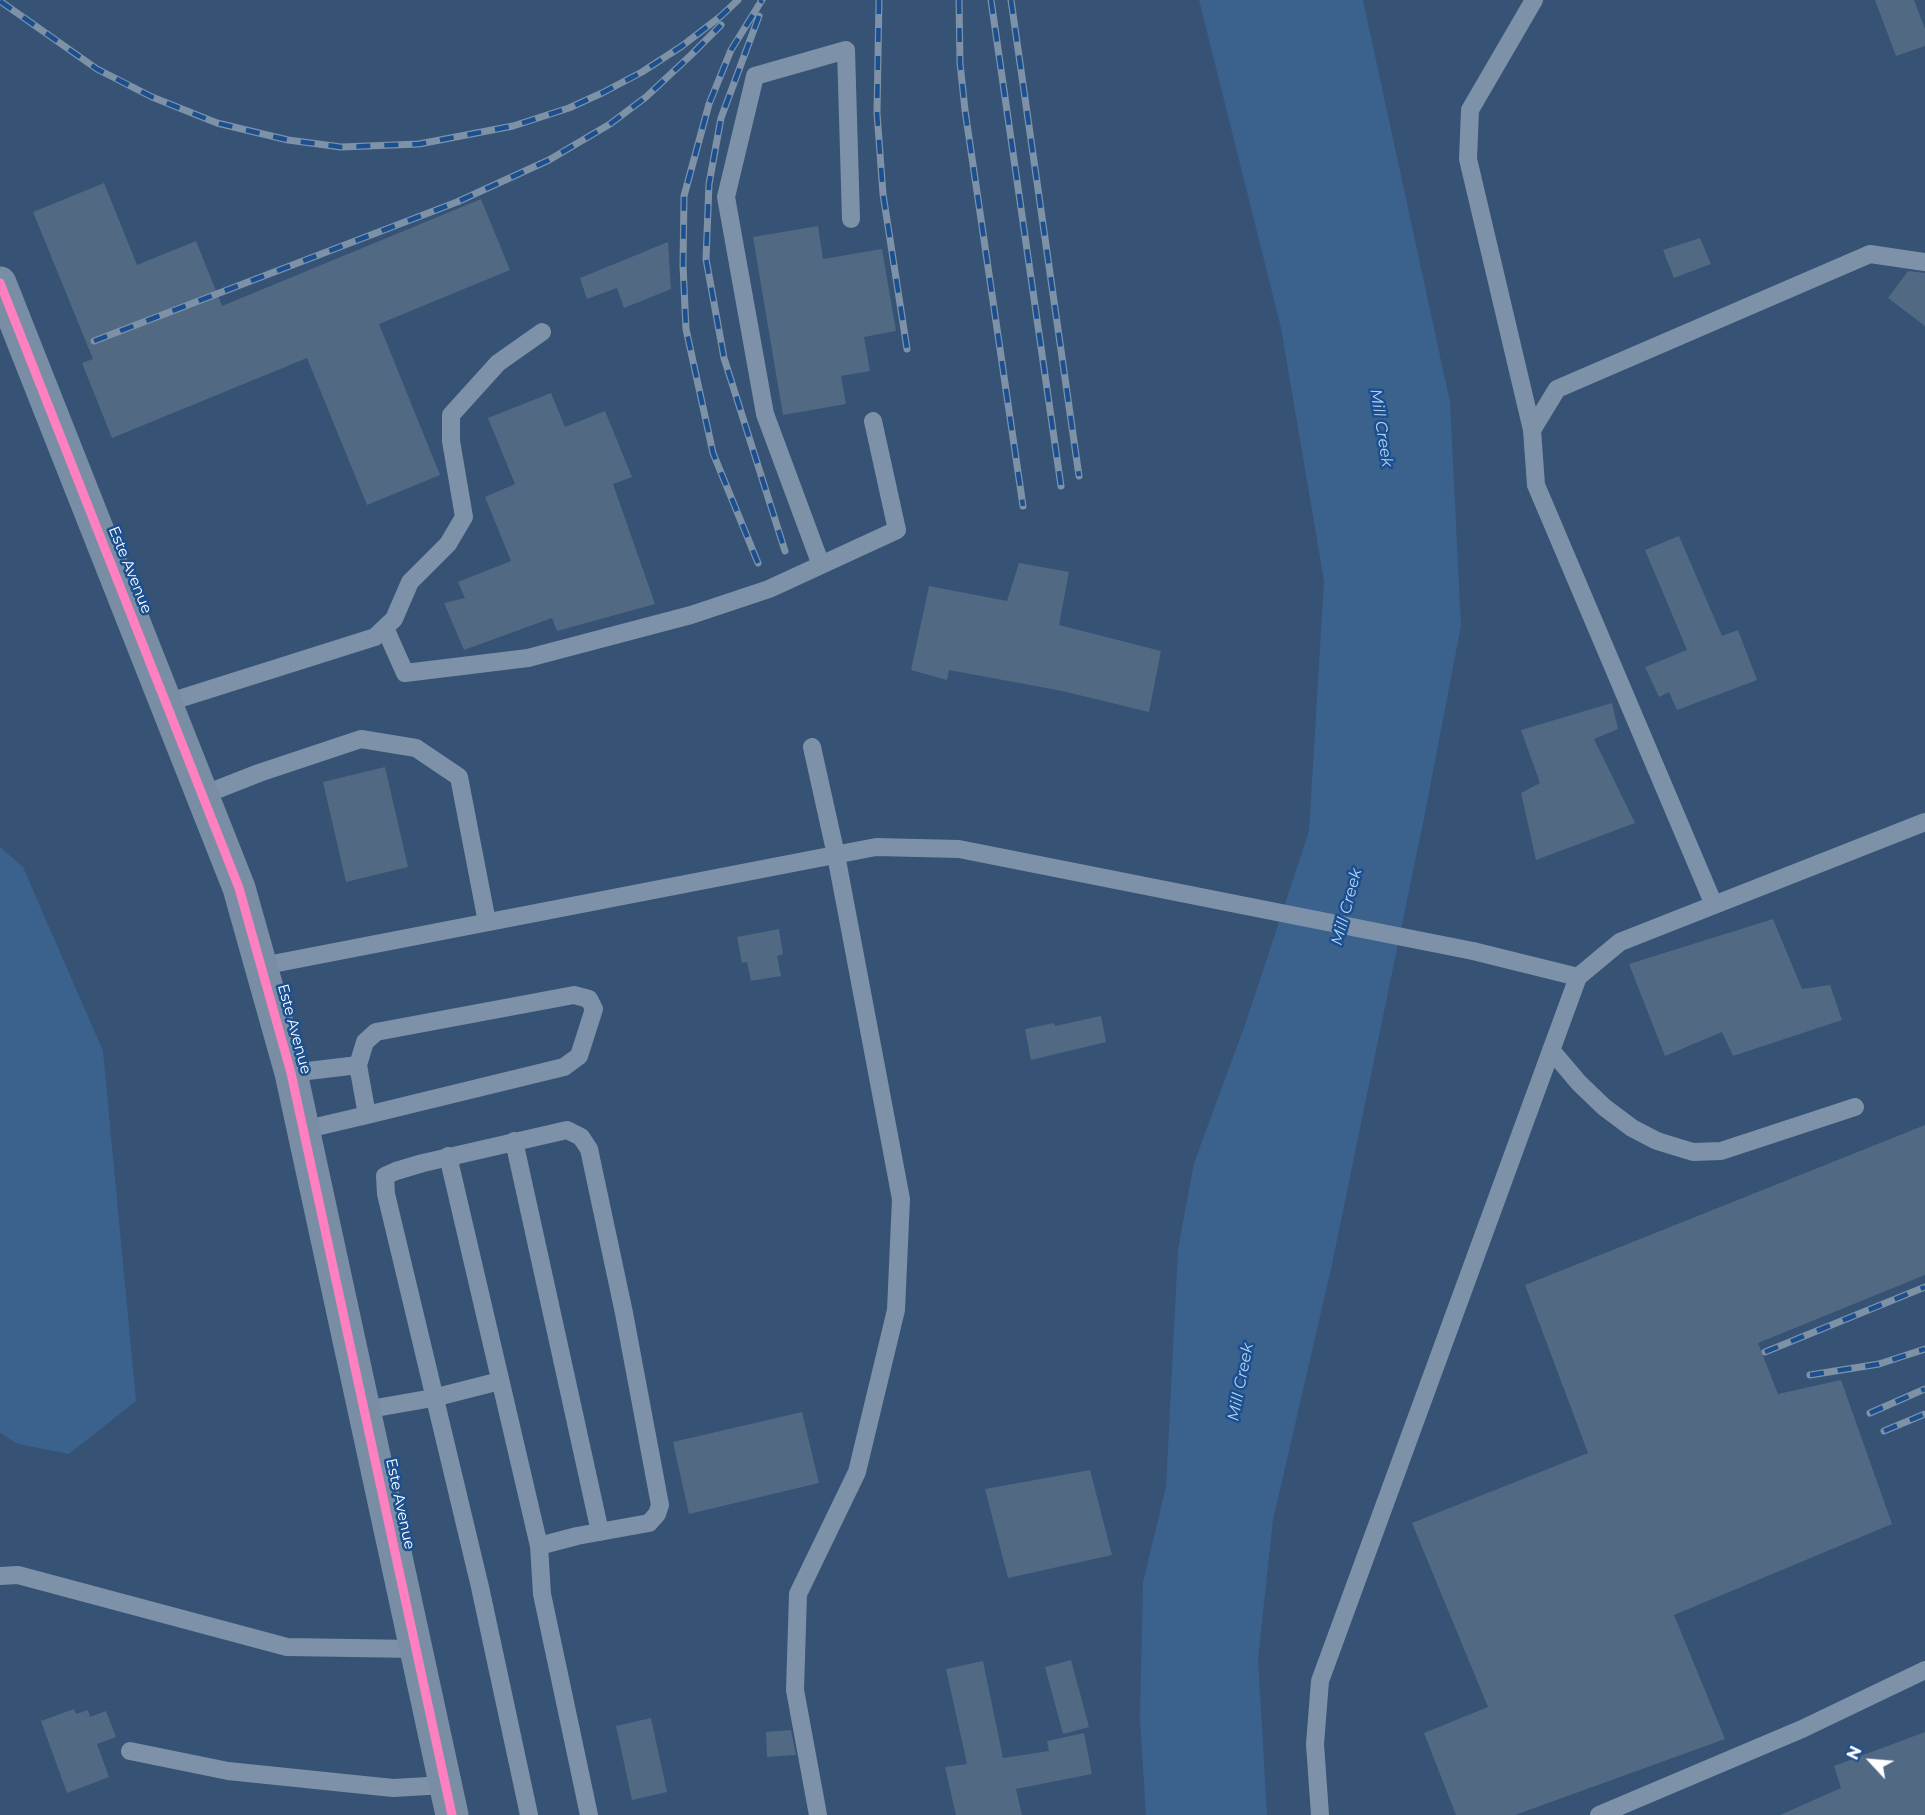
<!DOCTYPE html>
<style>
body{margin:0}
#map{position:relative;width:1925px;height:1815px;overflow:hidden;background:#365274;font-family:Montserrat,sans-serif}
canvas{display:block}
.north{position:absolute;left:1841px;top:1731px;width:60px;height:60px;-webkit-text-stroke:4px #1b4f8f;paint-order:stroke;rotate:296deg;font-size:16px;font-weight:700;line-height:24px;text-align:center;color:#fff}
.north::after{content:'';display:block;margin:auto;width:21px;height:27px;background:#fff;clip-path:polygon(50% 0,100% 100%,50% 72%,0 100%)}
</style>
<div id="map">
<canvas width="1925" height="1815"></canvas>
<div class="north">N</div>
</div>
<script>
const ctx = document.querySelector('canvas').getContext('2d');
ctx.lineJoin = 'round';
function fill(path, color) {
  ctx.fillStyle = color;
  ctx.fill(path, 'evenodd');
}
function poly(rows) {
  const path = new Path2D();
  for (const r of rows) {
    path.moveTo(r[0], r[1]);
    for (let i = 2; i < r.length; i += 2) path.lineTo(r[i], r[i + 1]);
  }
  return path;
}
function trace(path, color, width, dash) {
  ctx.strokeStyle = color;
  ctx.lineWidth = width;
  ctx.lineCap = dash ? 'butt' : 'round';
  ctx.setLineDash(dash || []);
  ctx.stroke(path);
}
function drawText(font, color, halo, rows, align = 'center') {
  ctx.font = font + ' Montserrat,sans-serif';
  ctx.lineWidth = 5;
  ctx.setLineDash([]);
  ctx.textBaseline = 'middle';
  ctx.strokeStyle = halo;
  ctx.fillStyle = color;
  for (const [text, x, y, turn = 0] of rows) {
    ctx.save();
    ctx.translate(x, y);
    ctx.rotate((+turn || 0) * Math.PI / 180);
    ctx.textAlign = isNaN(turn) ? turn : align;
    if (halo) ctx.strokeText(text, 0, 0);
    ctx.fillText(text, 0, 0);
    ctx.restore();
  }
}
fill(poly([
 [1199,0,1363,0,1450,402,1461,626,1424,818,1331,1269,1273,1520,1258,1659,1267,1815,1146,1815,1140,1718,1143,1582,1166,1487,1178,1249,1194,1163,1246,1022,1309,831,1324,581,1281,328],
 [0,847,23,867,103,1051,136,1401,69,1454,18,1444,0,1433]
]), '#3b618d');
fill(poly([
 [1875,0,1914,0,1925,29,1925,46,1896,56],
 [104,183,137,265,196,241,222,306,481,199,510,270,379,324,440,475,367,505,307,358,112,438,82,363,93,359,33,212],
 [818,226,823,259,882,249,896,331,864,337,870,371,841,376,846,404,783,415,753,237],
 [1700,238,1711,264,1674,278,1663,250],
 [668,242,671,289,624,308,617,288,587,299,580,278],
 [1908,271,1925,273,1925,326,1888,298],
 [551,393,565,427,605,411,632,477,613,484,655,604,557,631,552,618,464,650,444,603,465,598,458,582,511,561,485,497,515,484,488,418],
 [1679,536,1722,636,1738,630,1757,680,1677,710,1669,692,1659,697,1645,667,1687,650,1645,550],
 [1019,563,1069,572,1059,625,1161,651,1149,712,1062,691,949,670,947,680,911,670,929,586,1007,601],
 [1612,703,1618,729,1594,739,1635,823,1536,860,1521,793,1540,783,1521,730],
 [385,767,408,867,346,882,323,782],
 [1773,919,1802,989,1830,985,1842,1020,1733,1056,1722,1032,1665,1056,1629,964],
 [779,929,783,954,777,956,781,976,751,981,747,962,742,963,737,937],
 [1101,1016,1106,1042,1031,1060,1025,1029,1054,1023,1055,1026],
 [1925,1125,1925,1275,1758,1343,1778,1394,1841,1380,1892,1524,1674,1615,1725,1739,1515,1815,1456,1815,1424,1733,1488,1707,1412,1523,1588,1453,1525,1285],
 [802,1412,819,1483,689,1514,673,1442],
 [1090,1470,1112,1555,1008,1578,985,1489],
 [1071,1660,1089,1727,1063,1734,1045,1667],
 [983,1661,1003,1758,1049,1751,1047,1741,1084,1733,1092,1774,1016,1789,1022,1815,956,1815,945,1767,967,1764,946,1669],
 [74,1709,76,1714,88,1710,90,1717,106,1711,116,1737,97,1744,109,1777,67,1793,41,1721],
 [651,1718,667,1792,632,1800,616,1726],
 [791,1730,796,1755,767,1757,766,1732],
 [1925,1732,1925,1815,1780,1815,1841,1788,1834,1766]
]), '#526984');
trace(poly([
 [1532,430,1468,159,1470,110,1534,0],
 [821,565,765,414,726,197,755,76,846,50,851,219],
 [385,628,405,673,528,658,691,615,769,589,897,530,873,421],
 [166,703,375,637,394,619,410,582,448,544,464,517,451,441,451,415,498,363,542,332],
 [812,747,836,855,901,1199,896,1310,857,1472,798,1594,795,1690,818,1815],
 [203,795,259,773,361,739,416,748,459,777,487,922],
 [1714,905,1536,485,1532,430,1557,389,1870,254,1925,262],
 [262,966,876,847,959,849,1473,951,1578,977],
 [1551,1050,1579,1083,1604,1107,1632,1128,1657,1141,1693,1152,1721,1151,1855,1107],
 [291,1073,358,1065],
 [303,1130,367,1115,564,1067,579,1056,594,1009,589,999,574,995,376,1032,365,1042,358,1065,367,1115],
 [514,1141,600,1532],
 [448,1156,539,1546],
 [364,1410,433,1398,500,1381],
 [0,1576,18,1575,287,1647,416,1649],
 [130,1751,228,1771,393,1788,446,1785],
 [529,1815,480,1587,386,1194,385,1176,396,1171,423,1163,567,1130,581,1137,589,1149,624,1313,660,1505,657,1514,649,1523,577,1536,539,1546,542,1594,589,1815],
 [1320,1815,1315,1744,1320,1681,1578,977,1620,942,1925,822],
 [1599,1815,1802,1729,1925,1670]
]), '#7d92a8', 18);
trace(poly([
 [0,283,239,888,291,1073,452,1815]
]), '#798da4', 33);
const rail = poly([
 [879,0,877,113,883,194,907,349],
 [959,0,960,63,965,110,1023,506],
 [991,0,1061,486],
 [1011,0,1079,476],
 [0,1,97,69,152,97,217,123,288,140,341,147,419,144,513,126,569,108,602,93,642,72,682,46,721,16,738,0],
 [759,16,721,118,709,184,706,259,724,358,785,551],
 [94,341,457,202,549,160,610,124,646,97,691,55,721,25],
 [758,563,713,453,686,329,683,265,684,196,709,104,731,50,762,0],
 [1765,1352,1925,1287],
 [1810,1375,1879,1364,1925,1349],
 [1870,1413,1925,1389],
 [1884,1431,1925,1414]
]);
trace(rail, '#7e92a7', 7);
trace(rail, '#1b4f8f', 4.5, [14]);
trace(poly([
 [0,283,239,888,291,1073,452,1815]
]), '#ff80c0', 9);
drawText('15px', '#fff', '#1b4f8f', [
 ["Este Avenue",130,570,68],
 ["Este Avenue",294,1029,75],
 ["Este Avenue",400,1504,78]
]);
drawText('italic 16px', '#b5d3f5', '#1b4f8f', [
 ["Mill Creek",1381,428,81],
 ["Mill Creek",1347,907,-75],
 ["Mill Creek",1241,1382,-79]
]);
</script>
